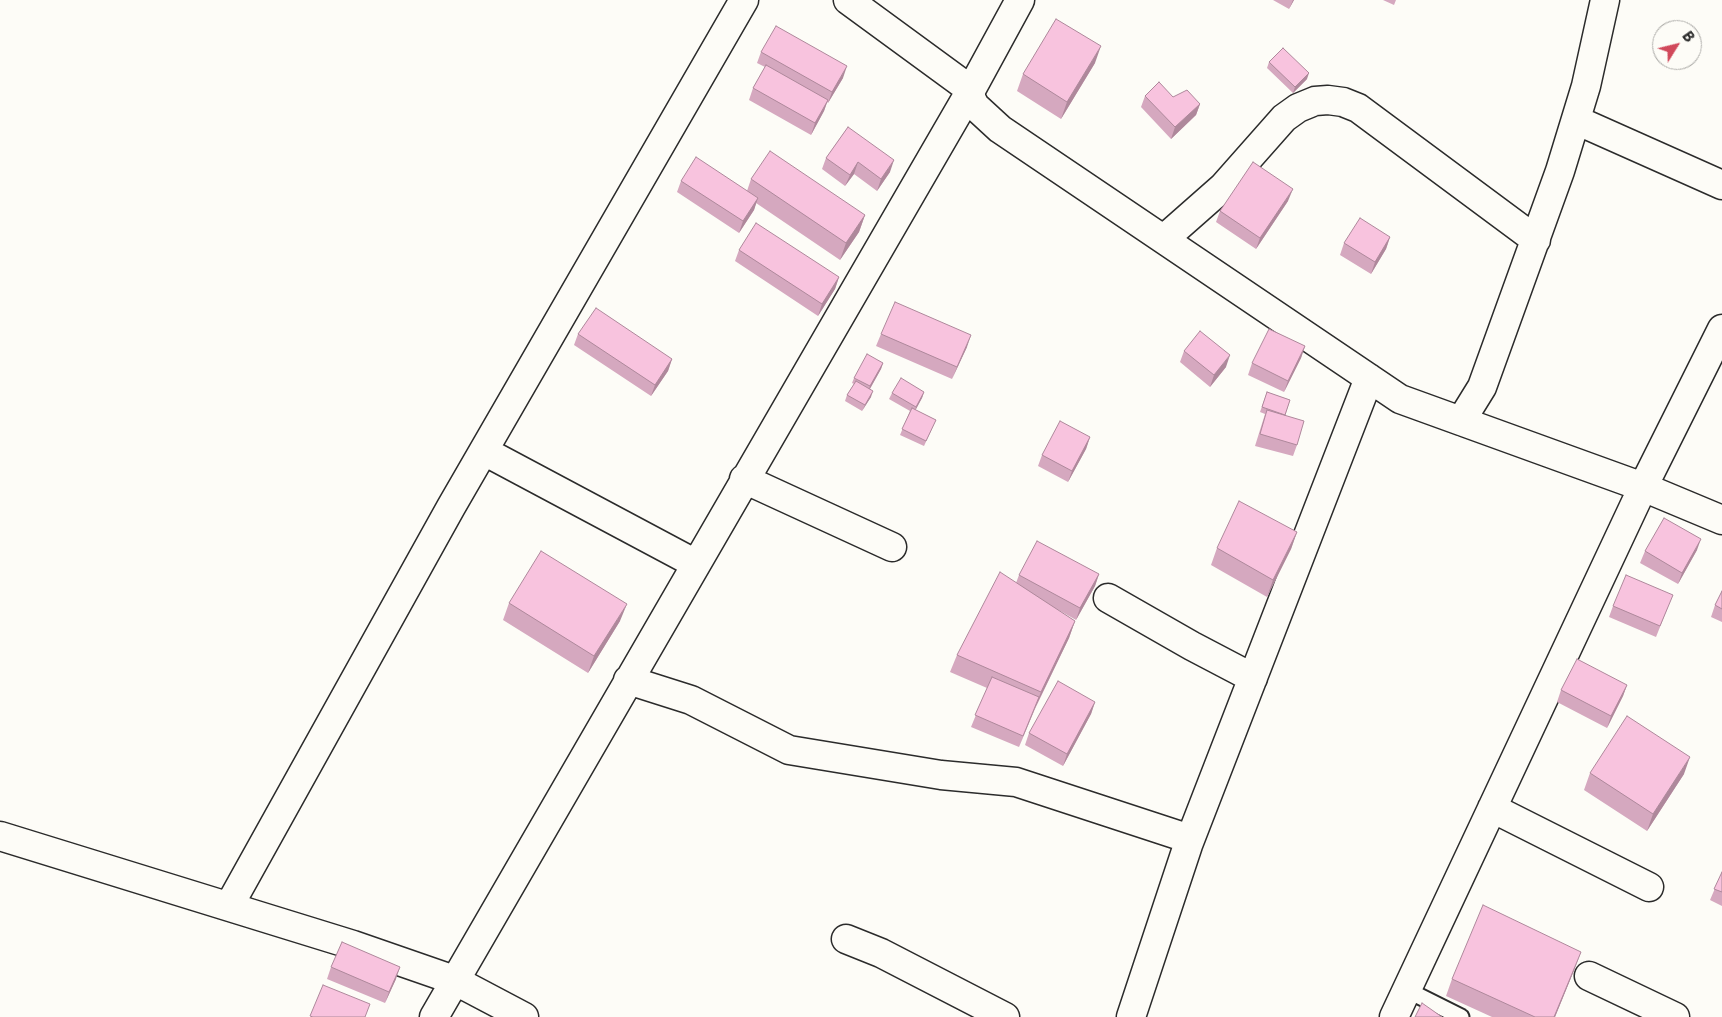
<!DOCTYPE html>
<style>
body{margin:0}
#map{position:relative;width:1722px;height:1017px;overflow:hidden;background:#fdfcf7;font-family:"Playpen Sans",sans-serif}
canvas{display:block}
.north{position:absolute;left:1652px;top:20px;width:50px;height:50px;box-sizing:border-box;background:#fdfcf7;border:1px solid #a9a8a5;border-radius:50%;rotate:54deg;font-size:14px;font-weight:700;line-height:20px;text-align:center;color:#2b2b2b}
.north::after{content:'';display:block;margin:auto;width:18px;height:22px;background:#d1495b;clip-path:polygon(50% 0,100% 100%,50% 72%,0 100%)}
</style>
<div id="map">
<canvas width="1722" height="1017"></canvas>
<div class="north">B</div>
</div>
<script>
const ctx = document.querySelector('canvas').getContext('2d');
ctx.lineJoin = 'round';
function poly(rows) {
  const path = new Path2D();
  for (const r of rows) {
    path.moveTo(r[0], r[1]);
    for (let i = 2; i < r.length; i += 2) path.lineTo(r[i], r[i + 1]);
  }
  return path;
}
function trace(path, color, width, dash) {
  ctx.strokeStyle = color;
  ctx.lineWidth = width;
  ctx.lineCap = dash ? 'butt' : 'round';
  ctx.setLineDash(dash || []);
  ctx.stroke(path);
}
function fill(path, color) {
  ctx.fillStyle = color;
  ctx.fill(path, 'evenodd');
}
const service = poly([
 [1407,990,1461,1017]
]);
const minor = poly([
 [848,0,971,90,971,98,975,106,1000,129,1400,399,1643,487,1722,520],
 [1576,120,1722,185],
 [1164,239,1223,187,1284,118,1298,108,1315,101,1328,100,1343,102,1358,108,1536,240],
 [1461,421,1482,387,1560,171,1586,86,1605,0],
 [484,451,696,564],
 [744,479,892,547],
 [1108,598,1192,646,1253,678],
 [628,680,691,700,789,750,941,775,1016,782,1190,839],
 [1492,808,1649,887],
 [0,836,353,945,454,980,524,1017],
 [229,906,451,507,744,0],
 [846,939,881,953,1005,1017],
 [1589,976,1675,1017],
 [434,1017,971,90,1020,0],
 [1131,1017,1188,845,1369,378],
 [1394,1017,1643,487,1722,329]
]);
trace(service, '#2b2b2b', 19);
trace(minor, '#2b2b2b', 31);
trace(service, '#fdfcf7', 15);
trace(minor, '#fdfcf7', 28);
fill(poly([
 [1273,0,1294,0,1289,9],
 [1383,0,1396,0,1394,5],
 [761,52,843,78,828,103,827,102,824,111,811,135,749,100,753,88,765,67,757,63],
 [1269,62,1307,79,1293,93,1267,68],
 [1095,63,1061,119,1017,91,1023,74],
 [1145,96,1173,97,1200,104,1196,115,1171,139,1141,107],
 [848,127,890,172,877,191,854,174,845,186,822,169,826,158],
 [751,179,865,215,859,232,840,260,756,203,754,210,739,233,677,192,681,181,747,191],
 [1288,201,1256,249,1216,222,1220,211],
 [1390,237,1386,249,1371,274,1340,255,1344,243],
 [739,250,839,277,835,289,818,316,735,261],
 [578,334,672,359,668,371,651,396,574,345],
 [881,334,967,347,952,379,876,346],
 [1305,346,1301,358,1284,392,1248,375,1252,363],
 [1184,351,1226,367,1210,387,1180,362],
 [883,363,881,369,870,389,871,397,862,411,845,401,847,395,854,384,852,383,854,378],
 [924,392,922,398,915,410,936,420,924,446,900,435,910,411,889,399,892,393],
 [1267,392,1290,400,1285,416,1297,445,1293,456,1255,446,1265,414,1260,412],
 [1090,437,1086,449,1068,482,1038,466,1042,455],
 [1297,532,1291,549,1267,597,1211,565,1217,548],
 [1697,550,1678,584,1640,563,1645,551],
 [1099,574,1095,586,1076,620,1055,608,1075,621,1069,638,1035,709,1019,747,971,727,987,688,950,672,957,655,1016,583,1019,575],
 [1722,591,1722,622,1711,617,1715,605],
 [509,603,620,621,588,673,503,620],
 [1613,606,1668,607,1656,637,1609,617],
 [1627,685,1623,696,1607,728,1557,702,1561,690],
 [1095,702,1091,714,1063,766,1025,745,1029,733],
 [1590,773,1684,774,1647,831,1584,790],
 [1722,872,1722,906,1710,900],
 [331,967,396,979,385,1003,327,979],
 [1575,968,1555,1017,1492,1017,1446,996,1452,979]
]), '#d5a8bf');
fill(poly([
 [1293,0,1294,0,1289,9],
 [1101,46,1095,63,1061,119,1067,102],
 [847,66,843,78,828,103,832,92],
 [1309,73,1307,79,1293,93,1295,87],
 [828,100,824,111,811,135,815,123],
 [1200,104,1196,115,1171,139,1175,127],
 [894,160,890,172,877,191,881,179],
 [858,162,854,174,845,186,850,175],
 [1293,189,1288,201,1256,249,1260,238],
 [758,198,754,210,739,233,743,221],
 [865,215,859,232,840,260,846,243],
 [1390,237,1386,249,1371,274,1375,262],
 [839,277,835,289,818,316,822,304],
 [971,335,967,347,952,379,957,367],
 [1305,346,1301,358,1284,392,1288,381],
 [1230,355,1226,367,1210,387,1214,375],
 [672,359,668,371,651,396,655,385],
 [883,363,881,369,868,392,870,386],
 [873,391,871,397,862,411,865,405],
 [924,392,922,398,914,413,916,407],
 [1090,437,1086,449,1068,482,1072,471],
 [1297,532,1291,549,1267,597,1273,580],
 [1701,539,1697,550,1678,584,1682,573],
 [1099,574,1095,586,1076,620,1080,608],
 [627,604,620,621,588,673,594,656],
 [1075,621,1069,638,1035,708,1019,747,1041,692],
 [1627,685,1623,696,1607,728,1611,716],
 [1095,702,1091,714,1063,766,1067,754],
 [1690,757,1684,774,1647,831,1653,814],
 [1581,952,1575,968,1555,1017,1554,1017],
 [400,967,396,979,385,1003,389,992]
]), '#ae889b');
const building = poly([
 [1056,19,1101,46,1067,102,1023,74,1056,19],
 [776,26,847,66,832,92,761,52,776,26],
 [1283,48,1309,73,1295,87,1269,62,1283,48],
 [766,65,828,100,815,123,753,88,766,65],
 [1159,82,1173,97,1187,90,1200,104,1175,127,1145,96,1159,82],
 [848,127,894,160,881,179,858,162,850,175,826,158,848,127],
 [770,151,865,215,846,243,751,179,770,151],
 [696,157,758,198,743,221,681,181,696,157],
 [1253,162,1293,189,1260,238,1220,211,1253,162],
 [1360,218,1390,237,1375,262,1344,243,1360,218],
 [756,223,839,277,822,304,739,250,756,223],
 [895,302,971,335,957,367,881,334,895,302],
 [596,308,672,359,655,385,578,334,596,308],
 [1269,329,1305,346,1288,381,1252,363,1269,329],
 [1200,331,1230,355,1214,375,1184,351,1200,331],
 [867,354,883,363,870,386,854,378,867,354],
 [901,378,924,392,916,407,892,393,901,378],
 [856,381,873,391,865,405,847,395,856,381],
 [1267,392,1290,400,1285,415,1262,407,1267,392],
 [912,408,936,420,926,441,902,429,912,408],
 [1267,410,1304,421,1297,445,1260,434,1267,410],
 [1060,421,1090,437,1072,471,1042,455,1060,421],
 [1239,501,1297,532,1273,580,1217,548,1239,501],
 [1664,518,1701,539,1682,573,1645,551,1664,518],
 [1037,541,1099,574,1080,608,1019,575,1037,541],
 [541,551,627,604,594,656,509,603,541,551],
 [1000,572,1075,621,1041,692,957,655,1000,572],
 [1626,575,1673,595,1660,626,1613,606,1626,575],
 [1722,591,1722,609,1715,605,1722,591],
 [1577,659,1627,685,1611,716,1561,690,1577,659],
 [992,677,1039,697,1023,736,975,715,992,677],
 [1058,681,1095,702,1067,754,1029,733,1058,681],
 [1627,716,1690,757,1653,814,1590,773,1627,716],
 [1722,872,1722,892,1714,889,1722,872],
 [1483,905,1581,952,1554,1017,1535,1017,1452,979,1483,905],
 [342,942,400,967,389,992,331,967,342,942],
 [323,985,370,1004,365,1017,313,1017,310,1016,323,985],
 [1422,1003,1442,1017,1415,1017,1422,1003]
]);
fill(building, '#f8c3de');
trace(building, '#ae889b', 1);
</script>
